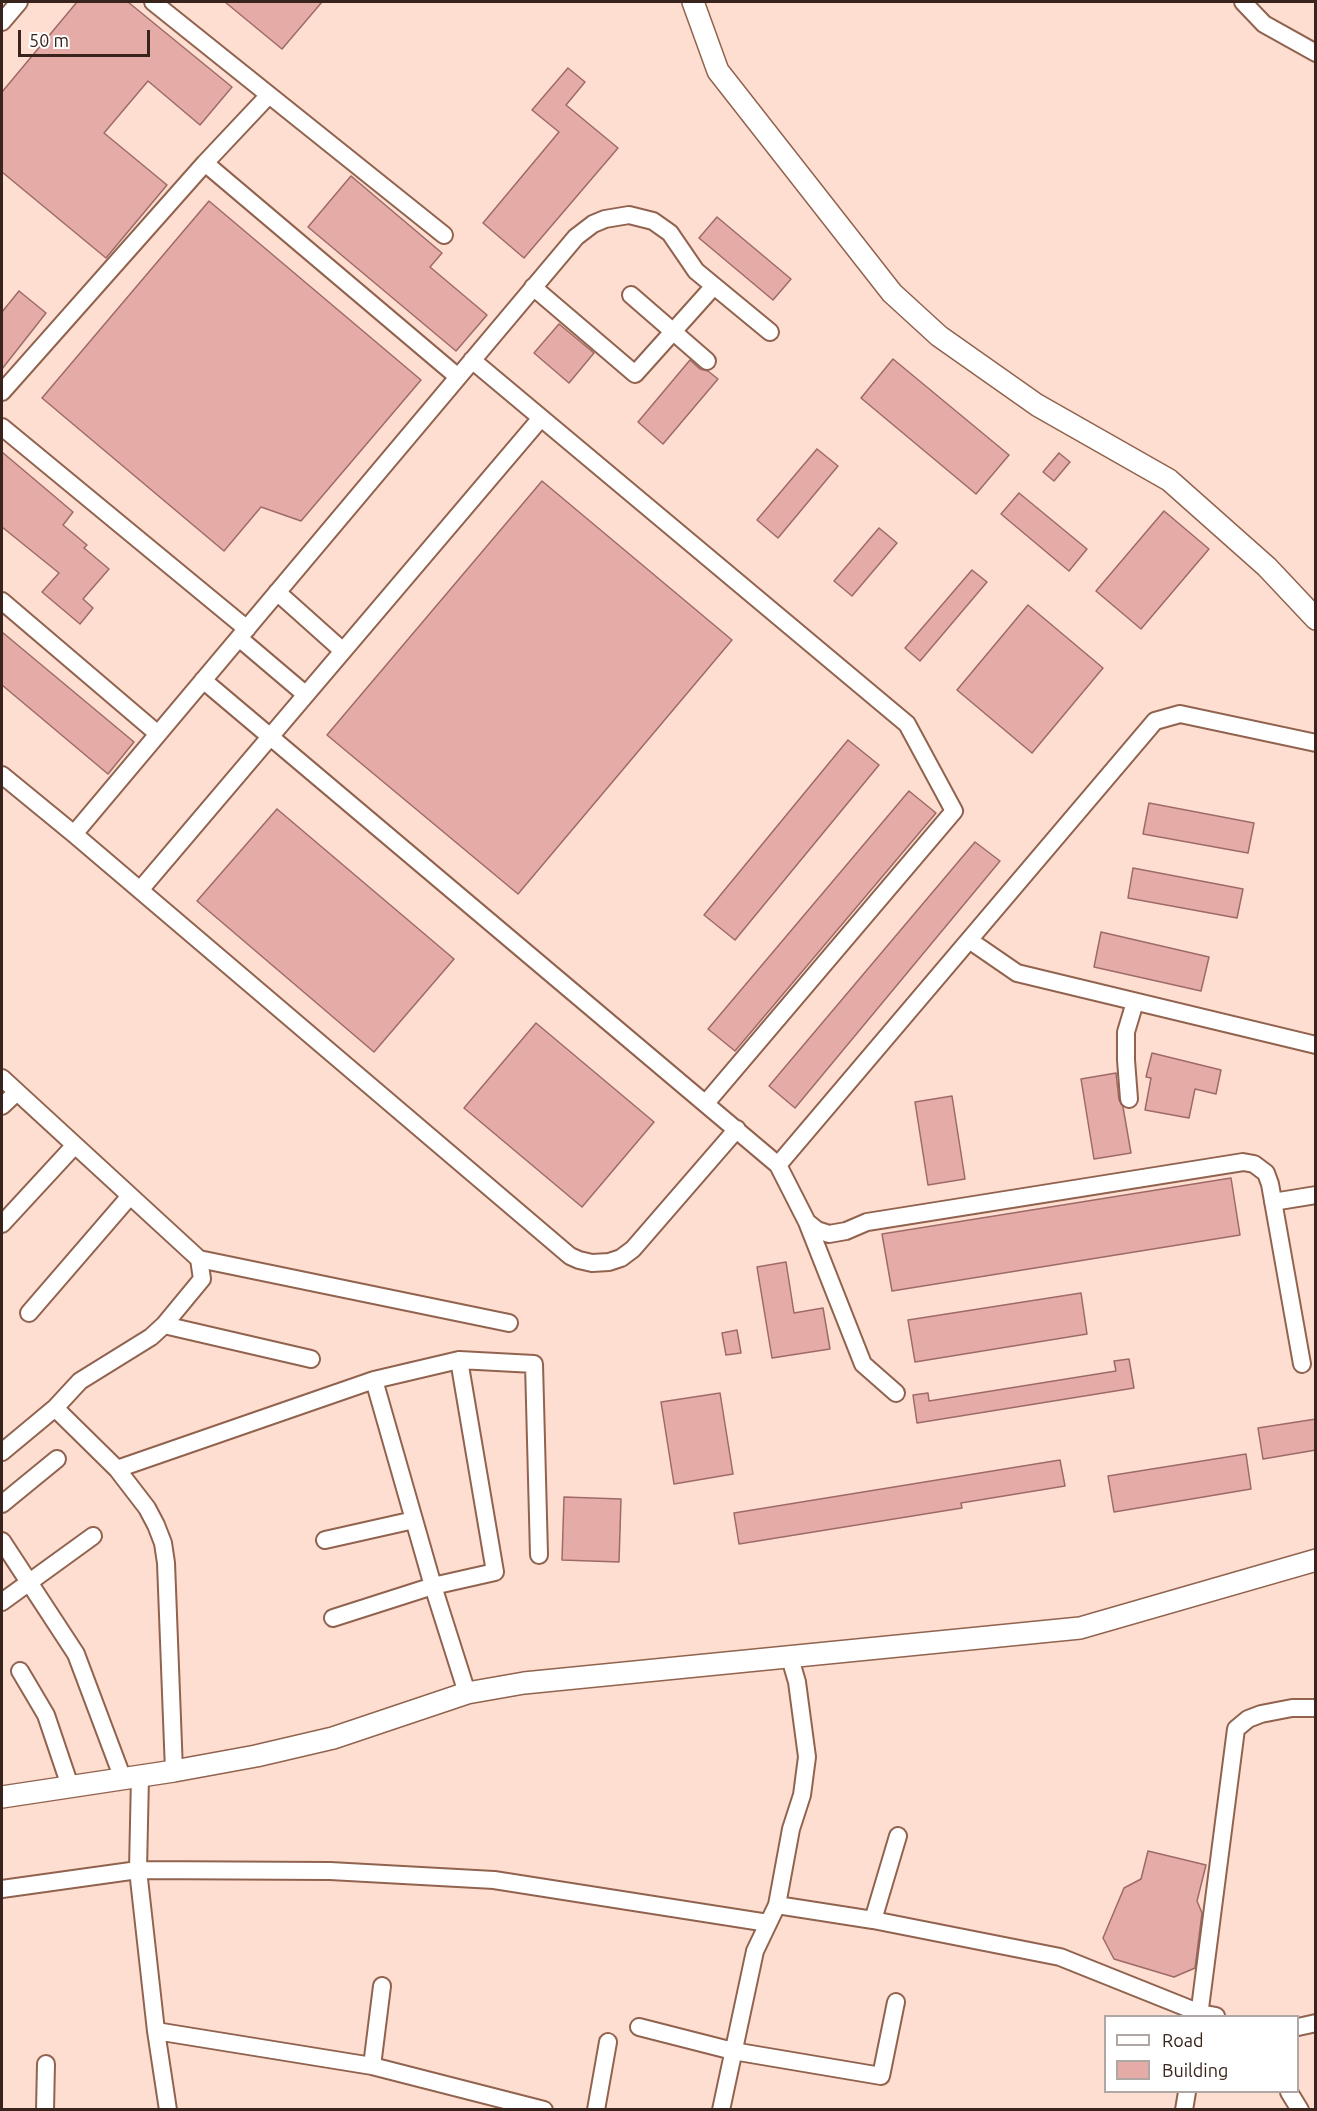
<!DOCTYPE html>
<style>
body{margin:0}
#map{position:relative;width:1317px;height:2111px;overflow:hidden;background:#feded0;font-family:Ubuntu,sans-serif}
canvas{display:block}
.frame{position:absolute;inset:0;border:3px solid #38241c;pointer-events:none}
.legend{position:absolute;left:1104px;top:2015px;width:195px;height:78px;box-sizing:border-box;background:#fff;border:2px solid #afa7a4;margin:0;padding:8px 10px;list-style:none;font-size:18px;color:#38241c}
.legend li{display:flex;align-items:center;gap:12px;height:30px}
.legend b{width:30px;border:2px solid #afa7a4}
.scale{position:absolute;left:18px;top:30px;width:132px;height:27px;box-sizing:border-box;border:3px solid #38241c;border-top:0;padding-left:8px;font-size:18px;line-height:21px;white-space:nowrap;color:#38241c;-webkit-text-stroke:4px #fff;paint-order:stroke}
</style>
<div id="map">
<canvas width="1317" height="2111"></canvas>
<div class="frame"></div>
<ul class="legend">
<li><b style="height:8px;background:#fff"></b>Road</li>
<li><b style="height:16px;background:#e5aca7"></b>Building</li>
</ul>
<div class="scale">50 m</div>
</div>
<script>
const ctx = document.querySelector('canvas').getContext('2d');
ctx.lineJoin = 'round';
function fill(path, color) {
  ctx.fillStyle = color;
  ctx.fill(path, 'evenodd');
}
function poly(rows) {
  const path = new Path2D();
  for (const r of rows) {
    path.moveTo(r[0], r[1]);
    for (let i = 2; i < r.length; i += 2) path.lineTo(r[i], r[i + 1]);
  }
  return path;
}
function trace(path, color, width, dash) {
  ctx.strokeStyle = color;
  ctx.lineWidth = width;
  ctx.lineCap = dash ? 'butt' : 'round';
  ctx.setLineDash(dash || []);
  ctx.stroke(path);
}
const building = poly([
 [77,2,128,2,232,87,200,125,148,81,104,133,167,185,106,258,2,172,2,92,77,2],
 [225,2,322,2,282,49,225,2],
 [568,68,585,82,566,105,618,148,524,258,483,223,559,132,532,110,568,68],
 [351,176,442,253,430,267,487,315,456,351,308,227,351,176],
 [209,201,421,380,301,521,261,507,224,551,42,398,209,201],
 [717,217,791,279,773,300,699,238,717,217],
 [19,291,46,313,2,369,2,312,19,291],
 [559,324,594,353,569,383,534,353,559,324],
 [893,359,1009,455,976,494,861,398,893,359],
 [690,360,700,369,708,371,718,379,663,444,638,422,690,360],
 [817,449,838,466,778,538,757,520,817,449],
 [2,452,73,512,63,525,87,545,84,548,109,569,83,599,93,608,80,624,42,592,59,573,2,527,2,452],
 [1059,453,1070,462,1054,481,1043,472,1059,453],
 [542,481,732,640,518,894,327,735,542,481],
 [1019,493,1087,549,1069,571,1001,514,1019,493],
 [1164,511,1209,549,1141,629,1096,591,1164,511],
 [879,528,897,543,852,596,834,581,879,528],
 [972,570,987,582,920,661,905,648,972,570],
 [1028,605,1103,668,1032,753,957,690,1028,605],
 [2,632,134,742,108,774,2,685,2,632],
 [848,740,879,765,735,940,704,915,848,740],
 [909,791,936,813,735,1051,708,1029,909,791],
 [1149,803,1254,823,1248,853,1143,834,1149,803],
 [277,809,454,959,374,1052,197,901,277,809],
 [975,842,1000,861,795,1108,769,1086,975,842],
 [1133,868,1243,889,1237,918,1128,898,1133,868],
 [1101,932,1209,957,1201,991,1094,967,1101,932],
 [536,1023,654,1122,582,1207,464,1108,536,1023],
 [1152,1053,1221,1070,1216,1094,1195,1089,1189,1118,1145,1110,1151,1078,1146,1077,1152,1053],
 [1116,1073,1119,1100,1123,1107,1131,1153,1094,1159,1081,1079,1116,1073],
 [952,1096,965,1179,928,1185,915,1102,952,1096],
 [1231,1178,1240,1235,892,1291,882,1234,1231,1178],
 [786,1262,794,1313,823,1308,830,1349,772,1358,757,1267,786,1262],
 [1081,1293,1087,1334,915,1362,908,1320,1081,1293],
 [737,1330,741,1353,726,1355,722,1333,737,1330],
 [1129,1359,1134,1388,917,1423,913,1395,928,1393,929,1401,1116,1371,1114,1361,1129,1359],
 [720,1393,733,1474,674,1484,661,1402,720,1393],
 [1316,1419,1316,1450,1263,1459,1258,1428,1316,1419],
 [1246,1454,1251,1489,1114,1512,1108,1476,1246,1454],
 [1060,1460,1065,1486,961,1503,962,1508,739,1544,734,1513,1060,1460],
 [564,1497,621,1499,619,1562,562,1560,564,1497],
 [1148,1851,1206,1865,1197,1901,1202,1913,1195,1968,1174,1977,1114,1959,1103,1938,1124,1888,1141,1879,1148,1851]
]);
fill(building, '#e5aca7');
trace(building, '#9e6a67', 1.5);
const minor = poly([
 [153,2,444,235],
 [1243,2,1264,24,1316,53],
 [2,22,19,2],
 [205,163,458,377],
 [533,287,635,374,714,286],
 [631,295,707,361],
 [472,360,907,724,954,811,706,1103],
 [2,392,205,163,269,95],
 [2,427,247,629],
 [277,592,343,651],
 [2,601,158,734],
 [239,638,305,694],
 [203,680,778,1165,1155,721,1180,714,1316,743],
 [2,775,74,834,570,1256,579,1260,592,1263,609,1262,621,1258,633,1249,737,1129],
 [74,834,576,237,593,224,605,219,629,215,653,221,670,233,696,271,770,332],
 [140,890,541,418],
 [969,940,1017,973,1316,1045],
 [2,1078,199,1259,509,1323],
 [1129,1099,1126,1060,1126,1032,1135,1002],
 [2,1106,17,1092],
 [778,1165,807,1222,863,1364,896,1393],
 [1273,1202,1316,1195],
 [807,1222,817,1230,829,1234,846,1231,867,1222,1243,1162,1254,1164,1266,1173,1270,1184,1302,1364],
 [2,1224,75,1145],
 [29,1313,130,1196],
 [164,1325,311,1359],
 [374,1380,433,1586,467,1693],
 [55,1408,117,1469,147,1508,156,1525,163,1543,166,1563,174,1771],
 [2,1452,55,1408,80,1381,151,1337,164,1325,202,1279,199,1259],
 [117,1469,374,1380,459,1360,534,1364,539,1555],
 [2,1504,57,1459],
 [325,1540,414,1520],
 [2,1541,76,1654,123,1779],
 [2,1602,93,1536],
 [333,1618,433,1586,495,1572,459,1360],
 [20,1671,46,1715,70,1786],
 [140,1776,138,1870,156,2031,168,2110],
 [2,1889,138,1870,330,1871,494,1880,768,1923],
 [777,1905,873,1920,1060,1957,1200,2013,1216,2016],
 [873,1920,898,1836],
 [1199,2016,1236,1729,1248,1719,1261,1714,1292,1708,1316,1708],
 [639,2027,733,2051,881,2076,896,2002],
 [1298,2027,1316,2023],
 [156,2031,372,2066,544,2110],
 [372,2066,382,1986],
 [1289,2092,1300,2110],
 [45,2110,46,2064],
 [596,2110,608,2042],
 [721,2110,755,1951,777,1905,791,1829,802,1795,807,1757,797,1682,790,1658],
 [1184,2110,1187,2092]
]);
const major = poly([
 [693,2,718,71,892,293,939,336,1037,405,1169,480,1267,567,1316,619],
 [2,1797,174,1771,256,1756,333,1738,467,1693,524,1683,1080,1628,1316,1560]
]);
trace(minor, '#91634f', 20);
trace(major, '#91634f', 24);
trace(minor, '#fff', 16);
trace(major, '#fff', 21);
</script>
